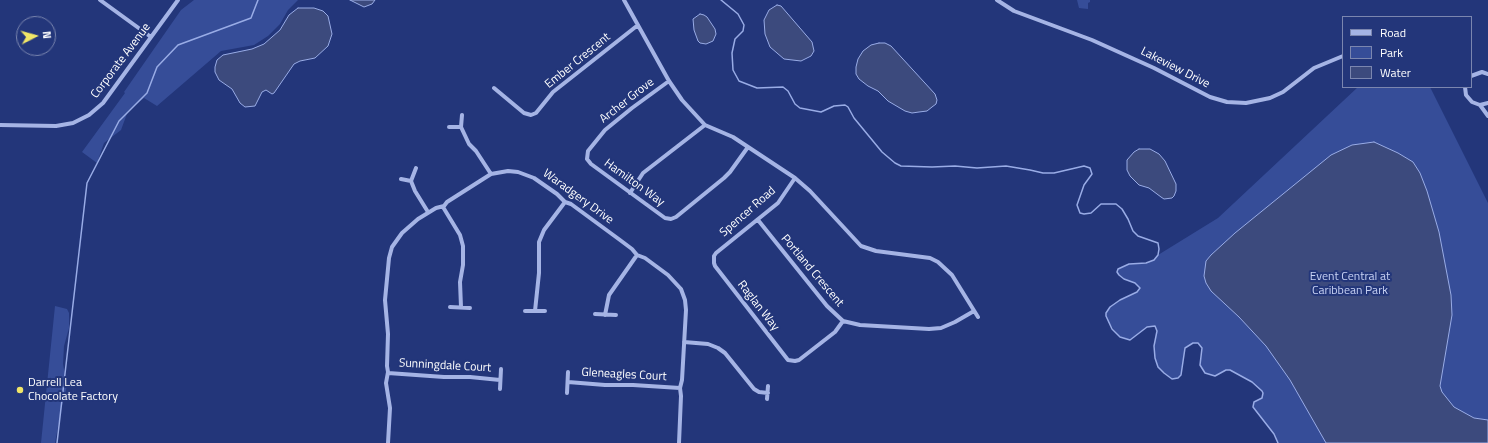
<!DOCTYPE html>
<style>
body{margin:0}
#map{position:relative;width:1488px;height:443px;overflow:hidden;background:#23367a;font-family:"Titillium Web",sans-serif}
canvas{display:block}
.legend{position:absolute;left:1342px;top:16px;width:130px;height:72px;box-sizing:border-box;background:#23367a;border:1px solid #7b86af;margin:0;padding:5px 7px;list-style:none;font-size:12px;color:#fff}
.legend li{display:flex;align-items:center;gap:8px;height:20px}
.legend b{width:20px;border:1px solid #7b86af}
.north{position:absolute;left:16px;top:16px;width:40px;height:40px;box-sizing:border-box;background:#23367a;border:1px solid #7b86af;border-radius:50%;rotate:84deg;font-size:11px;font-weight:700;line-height:16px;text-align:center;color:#fff}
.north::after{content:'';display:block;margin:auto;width:14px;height:18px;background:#f0e668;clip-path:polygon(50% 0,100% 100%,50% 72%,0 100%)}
</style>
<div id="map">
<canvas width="1488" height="443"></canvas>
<ul class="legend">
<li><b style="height:5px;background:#a5b4e5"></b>Road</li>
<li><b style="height:11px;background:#364d98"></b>Park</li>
<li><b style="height:11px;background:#3c4a7d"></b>Water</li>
</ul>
<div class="north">N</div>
</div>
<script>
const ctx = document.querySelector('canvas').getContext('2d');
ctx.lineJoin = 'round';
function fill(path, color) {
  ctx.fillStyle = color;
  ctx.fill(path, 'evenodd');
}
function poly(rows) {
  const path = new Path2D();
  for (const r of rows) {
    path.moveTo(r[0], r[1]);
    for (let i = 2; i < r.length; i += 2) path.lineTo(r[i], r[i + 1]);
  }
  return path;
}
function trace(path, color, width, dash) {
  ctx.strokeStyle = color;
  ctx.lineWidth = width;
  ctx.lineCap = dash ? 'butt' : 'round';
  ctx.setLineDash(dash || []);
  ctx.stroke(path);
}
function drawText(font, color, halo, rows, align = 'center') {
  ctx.font = font + ' "Titillium Web",sans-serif';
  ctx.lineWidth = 4;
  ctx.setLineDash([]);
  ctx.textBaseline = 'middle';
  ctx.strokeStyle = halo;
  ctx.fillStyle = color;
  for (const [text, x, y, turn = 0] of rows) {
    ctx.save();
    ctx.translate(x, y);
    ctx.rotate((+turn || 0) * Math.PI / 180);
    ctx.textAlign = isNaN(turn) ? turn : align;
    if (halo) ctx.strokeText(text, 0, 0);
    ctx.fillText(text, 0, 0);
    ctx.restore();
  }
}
fill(poly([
 [194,0,298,0,288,10,280,24,268,36,254,45,221,51,157,106,144,98,128,111,121,130,104,143,97,163,82,152,125,93,124,92,181,10],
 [1077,0,1090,0,1090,2,1088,3,1088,9,1079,8],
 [1358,87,1430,87,1488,203,1488,443,1278,443,1274,434,1253,407,1254,402,1262,398,1263,396,1262,391,1252,382,1230,370,1226,370,1215,376,1205,373,1200,365,1202,348,1198,343,1193,343,1185,348,1181,375,1178,378,1172,379,1164,373,1158,367,1155,358,1154,346,1157,331,1155,326,1147,327,1130,340,1120,337,1108,322,1106,313,1110,307,1120,300,1137,292,1140,288,1135,283,1124,279,1119,275,1117,272,1118,269,1129,264,1146,263,1154,260,1158,255,1218,218],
 [55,306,67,309,69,313,69,328,64,346,63,364,67,386,62,405,55,443,41,443]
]), '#364d98');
const water = poly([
 [350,0,375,0,372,4,364,7,350,0],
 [777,5,781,6,812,42,814,51,811,56,801,61,784,59,770,47,765,34,764,20,769,10,777,5],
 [298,8,314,8,323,11,328,16,332,34,328,46,315,58,300,61,294,64,274,93,272,94,266,90,262,92,255,106,245,107,240,103,232,89,219,80,215,72,215,67,217,60,223,55,252,49,264,44,280,30,289,15,298,8],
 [700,14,704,15,707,17,715,29,716,34,713,41,706,44,700,43,698,41,694,30,693,19,700,14],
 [879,43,885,43,891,46,935,94,937,100,936,104,932,107,927,111,919,112,912,113,905,111,888,101,878,91,868,86,859,79,856,74,856,67,858,59,863,51,871,45,879,43],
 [1374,142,1398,153,1413,162,1420,173,1427,191,1439,232,1451,295,1452,315,1440,386,1442,392,1454,407,1474,418,1488,420,1488,443,1326,443,1290,380,1266,346,1239,317,1211,291,1206,283,1204,276,1206,261,1211,255,1235,233,1331,155,1352,145,1374,142],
 [1139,149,1150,149,1159,154,1165,161,1176,184,1176,191,1174,196,1172,198,1164,199,1161,197,1149,188,1139,185,1130,176,1127,170,1127,160,1134,152,1139,149]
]);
fill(water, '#3c4a7d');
trace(water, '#99ace6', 1);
trace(poly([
 [721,0,738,14,744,25,743,31,735,39,732,53,733,70,739,81,757,88,783,87,788,91,795,104,800,108,821,112,834,106,845,105,848,107,854,118,882,152,895,163,901,166,932,167,955,166,977,168,1006,166,1030,170,1043,173,1054,173,1084,166,1090,168,1092,174,1084,185,1077,205,1080,213,1084,214,1091,213,1101,204,1116,204,1122,209,1128,219,1133,231,1138,236,1158,243,1159,249,1158,255,1154,260,1146,263,1129,264,1118,269,1117,272,1119,275,1124,279,1135,283,1140,288,1137,292,1120,300,1110,307,1106,313,1106,316,1112,329,1120,337,1130,340,1147,327,1155,326,1157,331,1154,346,1155,358,1158,367,1164,373,1172,379,1178,378,1181,375,1185,348,1193,343,1198,343,1202,348,1200,365,1205,373,1215,376,1226,370,1230,370,1252,382,1262,391,1263,393,1262,398,1254,402,1253,407,1274,434,1278,443],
 [57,443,87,183,119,121,147,93,157,67,178,45,251,18,258,0]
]), '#99ace6', 1.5);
trace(poly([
 [100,0,151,37],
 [624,0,669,81,682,100,705,125,733,137,795,178,810,191,861,246,876,251,930,258,938,262,952,275,978,317],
 [997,0,1014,11,1092,40,1154,68,1210,97,1227,102,1246,103,1270,98,1283,92,1314,68,1343,56],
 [1471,76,1482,72,1488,74],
 [669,81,632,108,605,130,588,151,587,159,591,164,665,218,671,219,676,217,724,178,730,172,748,147],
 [1465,87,1466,95,1472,102,1480,105,1488,103],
 [494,88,524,113,531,115,536,113,553,92,638,25],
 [1480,105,1488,116],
 [0,125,56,126,73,123,89,115,103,103,178,0],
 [449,127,461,127,462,115],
 [461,127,469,144,476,151,491,174],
 [795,178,778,203,716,253,714,256,714,263,715,266,788,360,795,361,799,360,835,332,843,321],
 [401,179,411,181,416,168],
 [411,181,415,191,428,212],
 [630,193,643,173,705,125],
 [443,207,460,235,463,246,463,265,460,282,461,307],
 [758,220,827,306,843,321,860,325,929,329,941,328,955,322,974,311],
 [450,307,470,308],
 [525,311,545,311],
 [535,311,539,273,539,242,544,230,565,202],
 [595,314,616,315],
 [605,315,609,295,637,255],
 [684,342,708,344,718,348,725,353,754,389,759,392,768,393],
 [388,373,444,377,470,377,500,380],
 [568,382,605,385,633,385,680,388],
 [500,389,501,369],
 [567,393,568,372],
 [767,399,768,386],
 [388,443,390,408,386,383,388,372,387,366,388,334,385,300,389,258,392,247,402,233,418,219,436,208,444,206,447,202,491,174,508,171,518,172,534,178,557,194,565,202,571,204,620,240,632,249,637,255,645,258,668,275,681,289,685,300,686,310,682,380,680,388,681,396,679,443]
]), '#a5b4e5', 4);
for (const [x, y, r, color] of [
 [20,390,4,"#f0e668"]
]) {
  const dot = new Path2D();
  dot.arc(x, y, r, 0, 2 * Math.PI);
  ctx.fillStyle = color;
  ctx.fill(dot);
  trace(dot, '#23367a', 1.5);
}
drawText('12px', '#fff', '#23367a', [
 ["Corporate Avenue",121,61,-53],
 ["Ember Crescent",578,61,-39],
 ["Lakeview Drive",1175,68,27],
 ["Archer Grove",627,101,-38],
 ["Hamilton Way",634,183,36],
 ["Waradgery Drive",578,197,36],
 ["Spencer Road",748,212,-41],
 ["Portland Crescent",812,271,50],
 ["Raglan Way",758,306,52],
 ["Sunningdale Court",445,366,3],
 ["Gleneagles Court",624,375,3]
]);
drawText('12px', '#c8d2f4', '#23367a', [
 ["Event Central at",1350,277],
 ["Caribbean Park",1350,291]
]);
drawText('12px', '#fff', '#23367a', [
 ["Darrell Lea",28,383],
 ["Chocolate Factory",28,397]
], 'left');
</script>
